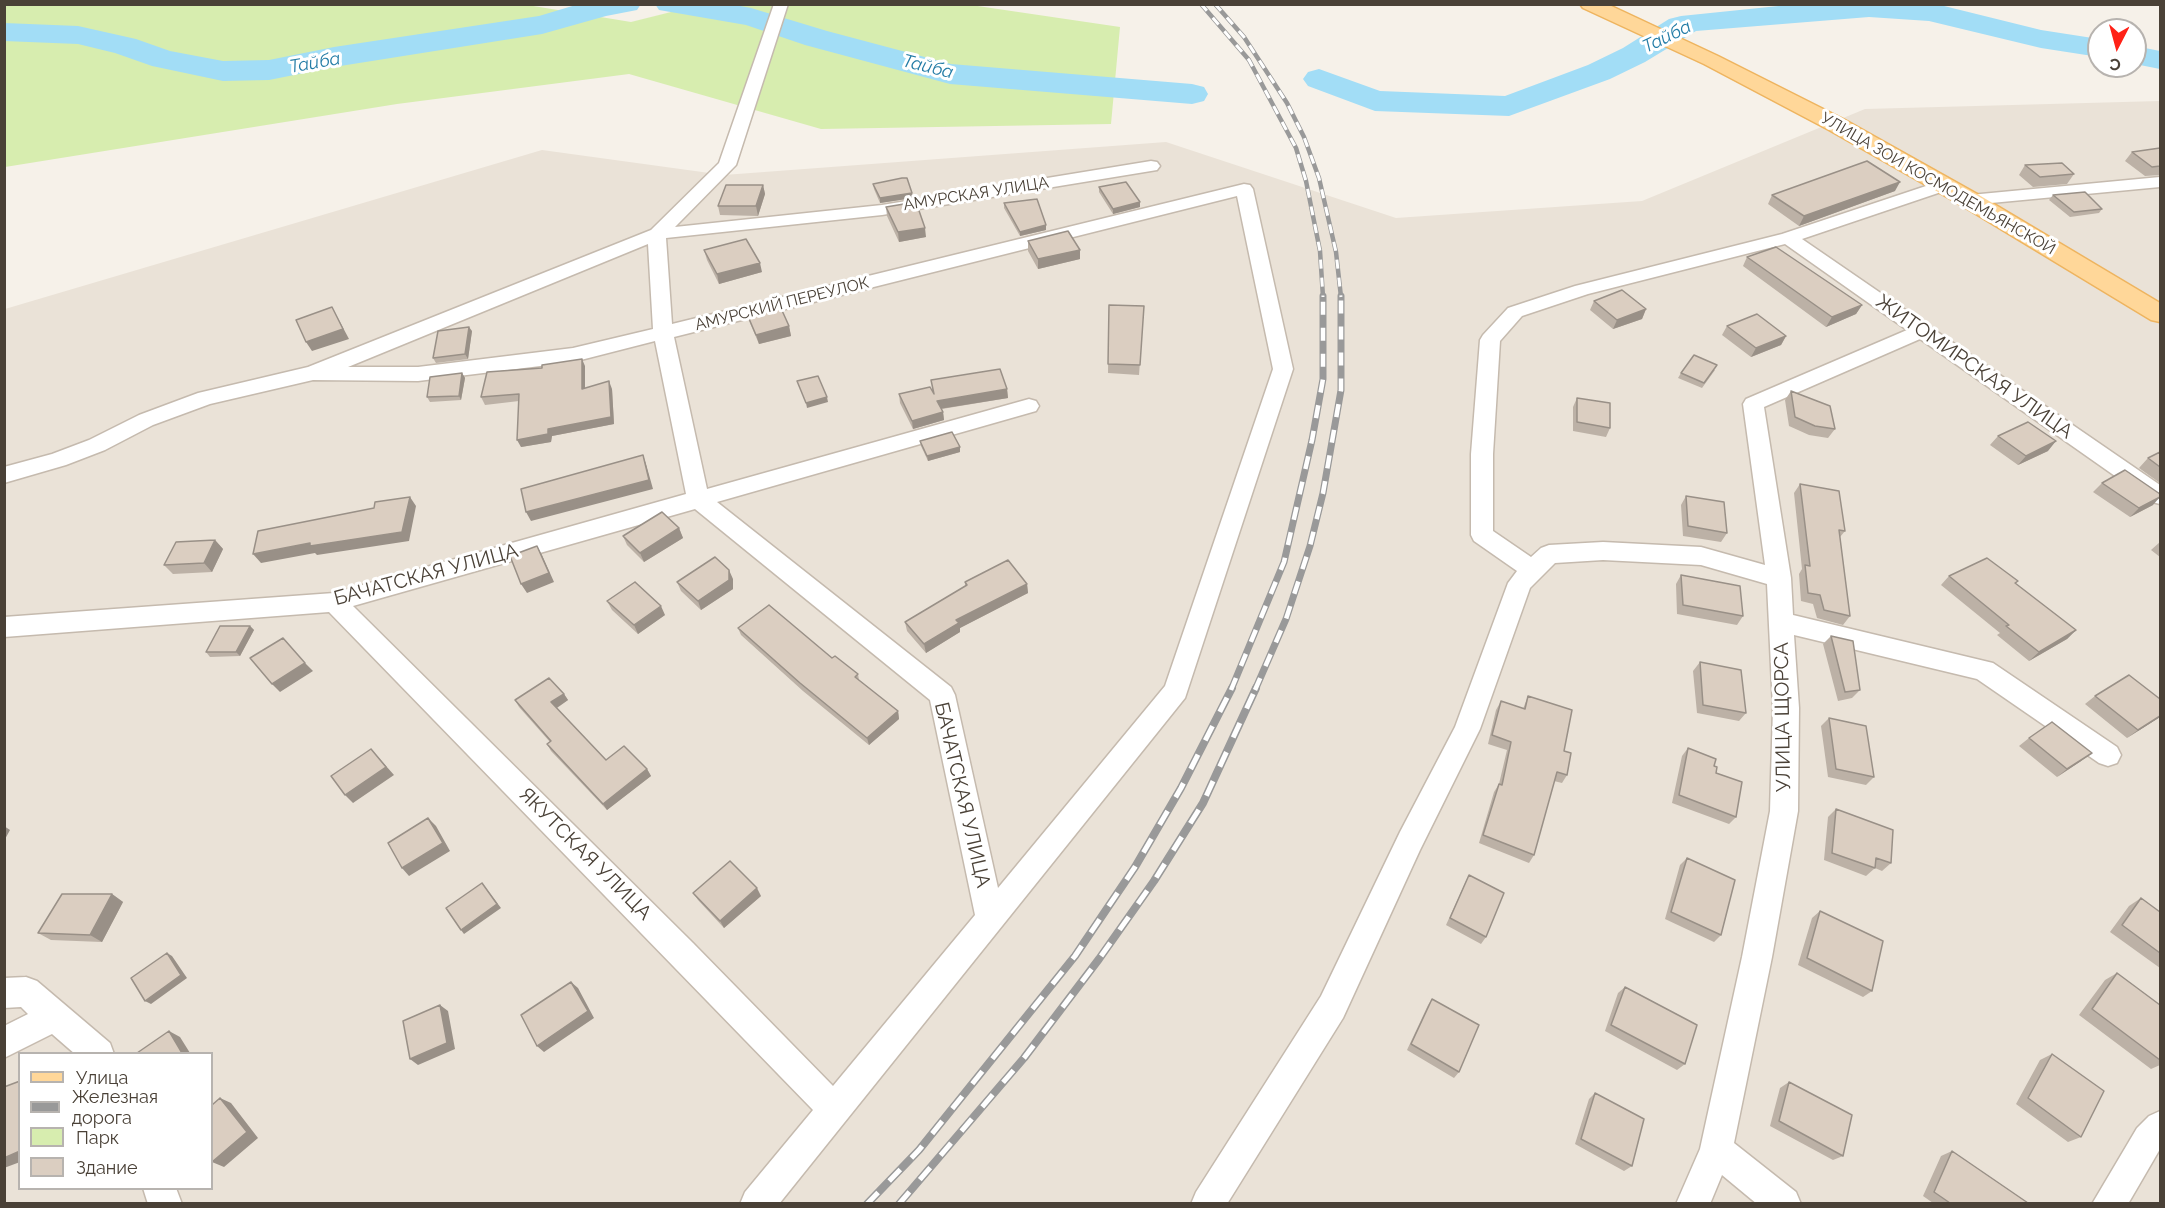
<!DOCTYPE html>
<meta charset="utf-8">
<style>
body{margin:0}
#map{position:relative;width:2165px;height:1208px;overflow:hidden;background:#f6f1e9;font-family:Raleway,sans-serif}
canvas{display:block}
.frame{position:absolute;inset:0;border:6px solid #4a4137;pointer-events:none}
.legend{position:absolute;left:18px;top:1052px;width:195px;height:138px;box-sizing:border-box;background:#fff;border:2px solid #b7b3af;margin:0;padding:8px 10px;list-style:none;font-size:18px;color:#4a4137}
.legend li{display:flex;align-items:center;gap:12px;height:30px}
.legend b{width:30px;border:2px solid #b7b3af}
.north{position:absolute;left:2087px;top:18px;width:60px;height:60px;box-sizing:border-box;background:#fff;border:2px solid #b7b3af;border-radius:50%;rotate:186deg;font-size:16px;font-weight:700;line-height:24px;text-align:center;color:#4a4137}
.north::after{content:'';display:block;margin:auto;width:21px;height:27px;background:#ff2217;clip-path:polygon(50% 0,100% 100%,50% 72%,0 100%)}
</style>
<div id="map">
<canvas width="2165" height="1208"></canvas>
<div class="frame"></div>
<ul class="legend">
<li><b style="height:8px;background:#ffd799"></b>Улица</li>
<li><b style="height:8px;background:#999"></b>Железная дорога</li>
<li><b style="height:16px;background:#d7edaf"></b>Парк</li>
<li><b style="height:16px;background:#dbcec1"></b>Здание</li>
</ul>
<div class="north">С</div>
</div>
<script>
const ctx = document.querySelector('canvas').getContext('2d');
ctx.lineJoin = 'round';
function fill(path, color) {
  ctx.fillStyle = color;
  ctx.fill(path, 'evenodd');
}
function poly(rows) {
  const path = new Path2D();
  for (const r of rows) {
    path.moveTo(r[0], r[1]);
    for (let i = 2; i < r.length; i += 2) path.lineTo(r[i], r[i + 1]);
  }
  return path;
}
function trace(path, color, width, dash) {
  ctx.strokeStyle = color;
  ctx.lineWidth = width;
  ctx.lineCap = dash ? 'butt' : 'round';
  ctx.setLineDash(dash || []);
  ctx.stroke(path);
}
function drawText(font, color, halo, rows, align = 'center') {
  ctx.font = font + ' Raleway,sans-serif';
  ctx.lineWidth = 6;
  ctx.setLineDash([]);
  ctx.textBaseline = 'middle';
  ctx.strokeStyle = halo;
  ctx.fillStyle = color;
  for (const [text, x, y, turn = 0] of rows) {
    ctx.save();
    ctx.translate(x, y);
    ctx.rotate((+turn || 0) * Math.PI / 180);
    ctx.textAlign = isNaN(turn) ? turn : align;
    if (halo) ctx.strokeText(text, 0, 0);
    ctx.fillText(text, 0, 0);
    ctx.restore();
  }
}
fill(poly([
 [2160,101,2160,1203,5,1204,5,309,542,150,724,175,1166,142,1396,218,1642,201,1865,109],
 [20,1054,212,1054,212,1188,20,1188]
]), '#eae2d7');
fill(poly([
 [521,4,631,22,703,4,964,4,1120,27,1111,124,821,129,629,74,397,104,5,167,5,5]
]), '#d7edaf');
fill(poly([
 [579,4,641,4,637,10,606,16,542,34,334,67,269,80,223,81,152,66,115,53,78,44,4,41,4,23,78,26,136,39,170,51,223,61,269,60,334,47,539,16,579,4],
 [655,4,730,4,751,8,827,31,951,64,1192,84,1204,87,1208,94,1204,101,1192,104,950,84,805,45,746,25,659,10,655,4],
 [1798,4,1936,4,2041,30,2099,39,2099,57,2041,48,1929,21,1869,17,1696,31,1645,62,1610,79,1509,116,1375,111,1308,86,1303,79,1308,72,1319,69,1380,91,1505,96,1588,65,1623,48,1669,19,1681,16,1798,4],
 [2135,46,2160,51,2160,69,2135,64,2135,46]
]), '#a2ddf6');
const minor = poly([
 [774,4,788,4,736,165,675,227,882,205,1151,161,1157,162,1160,166,1157,170,1151,171,882,215,666,238,672,324,1244,184,1250,185,1253,189,1293,369,1185,698,779,1204,740,1204,745,1192,813,1110,329,612,4,637,4,617,334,593,686,494,655,341,573,362,418,381,313,380,210,404,153,425,105,450,66,465,4,483,4,467,52,454,89,440,139,415,198,393,308,367,651,230,719,163,774,4],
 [1237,196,1273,369,1165,686,998,888,955,695,951,687,717,502,1036,411,1039,406,1036,401,1029,399,707,489,674,337,1237,196],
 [648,244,653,329,573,348,418,367,348,367,648,244],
 [695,509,930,700,975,915,833,1086,693,943,353,606,695,509],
 [2160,177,2160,187,1970,205,1964,204,1961,200,1964,196,1970,195,2160,177],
 [1944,180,1950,181,1953,185,1950,189,1802,239,2160,485,2160,504,2152,502,1920,339,1764,407,1791,578,1793,615,1993,663,2117,747,2121,755,2117,763,2108,766,2099,763,1977,679,1794,635,1799,708,1798,811,1772,957,1734,1143,1796,1192,1801,1204,1757,1204,1722,1175,1710,1204,1676,1204,1700,1149,1742,957,1770,811,1773,708,1767,584,1701,565,1603,560,1555,563,1530,588,1480,729,1420,850,1343,1018,1227,1204,1191,1204,1196,1192,1321,996,1400,832,1455,727,1508,583,1517,571,1474,541,1471,535,1471,454,1480,340,1483,335,1508,308,1575,286,1782,234,1944,180],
 [1785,244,1907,330,1746,399,1743,404,1765,565,1701,547,1603,542,1549,545,1541,548,1531,557,1493,531,1493,454,1500,341,1522,316,1588,294,1785,244],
 [26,977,37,981,110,1043,114,1054,75,1054,52,1034,4,1058,4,1026,28,1014,21,1007,4,1008,4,978,26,977],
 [2160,1111,2160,1149,2128,1204,2092,1204,2137,1128,2149,1116,2160,1111],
 [143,1188,176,1188,182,1204,148,1204,143,1188]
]);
const primary = poly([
 [1580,4,1607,4,1718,56,1845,120,1979,195,2160,303,2160,322,2151,320,1961,205,1829,130,1704,64,1583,8,1580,4]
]);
trace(minor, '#c5baae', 3);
trace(primary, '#eeb45f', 3);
fill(minor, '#fff');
fill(primary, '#ffd799');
const railFar2 = poly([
 [1201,4,1249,60,1296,148,1306,181,1320,251,1323,297],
 [1215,4,1244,37,1287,103,1304,137,1319,178,1336,252,1341,297]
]);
const railFar1 = poly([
 [1231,690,1284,562,1312,440,1323,379,1323,296],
 [1255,690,1286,619,1310,546,1323,493,1341,390,1341,296]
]);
const rail = poly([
 [867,1204,919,1150,1075,956,1135,867,1181,788,1232,688],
 [899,1204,1024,1058,1099,959,1154,881,1203,803,1256,688]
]);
trace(railFar2, '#999', 4.5);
trace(railFar1, '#999', 7);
trace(rail, '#999', 8);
trace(railFar2, '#fff', 3, [9]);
trace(railFar1, '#fff', 4.5, [13]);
trace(rail, '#fff', 5, [16]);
fill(poly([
 [2160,148,2160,175,2145,176,2125,161,2132,152],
 [2025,165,2074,174,2067,184,2033,187,2019,175],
 [873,184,912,193,913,198,880,203,874,189],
 [763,185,765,194,758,216,720,215,718,206],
 [1099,187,1140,207,1113,214,1099,192],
 [1895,191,1799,226,1768,204,1772,195],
 [2053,195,2102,209,2099,213,2070,217,2049,200],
 [1004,203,1046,225,1046,230,1020,236,1004,208],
 [886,207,926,237,899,242,887,216],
 [1028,241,1080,250,1080,259,1038,269,1028,251],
 [704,250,762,272,719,284,707,260],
 [1747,257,1862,305,1856,314,1826,327,1743,266],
 [1594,301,1646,309,1642,319,1613,329,1590,310],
 [1109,305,1144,306,1139,375,1108,373],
 [747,314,789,326,791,336,759,344,750,323],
 [1727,326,1786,336,1781,345,1751,357,1722,335],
 [472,331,468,359,436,363,433,358],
 [585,366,585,388,612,389,614,424,552,436,551,442,521,447,519,401,485,405,481,397],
 [1715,370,1702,388,1678,378,1681,373],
 [462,373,465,378,461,400,430,402,427,397],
 [1007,389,1008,398,942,409,943,412,944,420,913,429,900,403,899,394],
 [1791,391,1835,429,1828,438,1809,435,1789,426,1785,400],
 [1577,398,1610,428,1606,437,1573,431,1573,407],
 [1998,436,2048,451,2018,465,1990,445],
 [920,441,960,447,960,452,928,461,921,446],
 [2160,452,2160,483,2139,468,2148,458],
 [2102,483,2153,505,2130,517,2093,492],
 [1800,484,1845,531,1840,537,1850,616,1843,625,1817,618,1813,604,1801,601,1799,574,1802,569,1794,493],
 [1686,496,1727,533,1721,542,1683,536,1681,505],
 [679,528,683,538,644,562,627,545,623,536],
 [215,540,223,549,212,572,173,574,164,565],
 [2160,542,2160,557,2151,550],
 [1681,575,1743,616,1737,625,1677,614,1676,584],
 [1949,576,2018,581,2016,584,2076,630,2067,639,2029,661,1997,635,2000,633,1941,585],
 [733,579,733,589,701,610,681,591,677,582],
 [965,582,1027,584,1028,593,960,628,960,632,926,653,907,631,905,622,965,586],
 [607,601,665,615,638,634,612,610],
 [250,626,254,630,240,656,210,657,206,652],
 [738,628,832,658,858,674,859,680,898,711,899,719,869,745,803,691,741,635],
 [1831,636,1860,690,1852,698,1838,701,1823,644],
 [1700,662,1746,713,1739,721,1697,713,1693,671],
 [564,694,568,700,557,708,606,760,647,769,651,776,607,810,551,751,547,744,550,742,519,707,515,700],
 [1528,696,1564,751,1567,775,1562,783,1554,781,1534,855,1529,863,1479,843,1494,792,1499,784,1507,750,1488,744,1496,710,1501,701,1523,709],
 [2095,696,2160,699,2160,717,2127,738,2085,704],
 [1829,718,1874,777,1866,785,1828,777,1821,726],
 [2029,738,2081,761,2057,777,2019,746],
 [1688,748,1714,766,1716,773,1736,817,1729,824,1672,803,1682,756],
 [1836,809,1891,863,1882,871,1875,868,1866,876,1824,860,1828,817],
 [1687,858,1721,935,1714,942,1665,919,1680,865],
 [1469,875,1486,937,1481,944,1446,925,1465,883],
 [693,893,761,896,724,928,698,900],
 [112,894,123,902,102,942,51,940,38,933],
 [2141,898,2160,912,2160,968,2110,932,2129,906],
 [1820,911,1872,991,1863,997,1798,965,1812,918],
 [2117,973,2160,1005,2160,1065,2151,1069,2079,1015,2105,980],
 [1625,987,1685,1064,1677,1070,1605,1031,1618,993],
 [1432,999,1459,1072,1454,1078,1407,1050,1428,1005],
 [2052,1054,2081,1137,2068,1142,2016,1104,2040,1060],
 [1789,1082,1843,1156,1833,1160,1770,1126,1780,1088],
 [1595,1093,1632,1166,1624,1171,1575,1144,1589,1099],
 [1952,1151,2028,1203,1933,1203,1923,1196,1941,1156]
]), '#bcb1a6');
fill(poly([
 [1900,182,1895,191,1799,226,1804,216],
 [763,185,765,194,758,216,756,206],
 [912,193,913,198,880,203,880,198],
 [1140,202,1140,207,1113,214,1113,209],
 [1046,225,1046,230,1020,236,1020,232],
 [925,228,926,237,899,242,898,232],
 [1080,250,1080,259,1038,269,1038,259],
 [760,263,762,272,719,284,717,274],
 [1862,305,1856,314,1826,327,1832,317],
 [332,307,349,339,312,351,306,342],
 [1646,309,1642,319,1613,329,1617,320],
 [789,326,791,336,759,344,756,335],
 [469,327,472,331,468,359,465,354],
 [1786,336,1781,345,1751,357,1756,348],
 [582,359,585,366,585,396,582,389],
 [462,373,465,378,461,400,459,396],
 [609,381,612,389,614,424,552,436,551,442,521,447,517,440,548,429],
 [1007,389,1008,398,939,409,937,401],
 [827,397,828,402,807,408,806,403],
 [943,412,944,420,913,429,912,421],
 [2056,441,2048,451,2018,465,2026,456],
 [960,447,960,452,928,461,927,456],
 [643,455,646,464,653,489,531,521,526,512],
 [410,497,416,506,409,541,317,555,315,553,261,563,253,554,310,543],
 [2160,497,2153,505,2130,517,2139,508],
 [679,528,683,538,644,562,640,553],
 [215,540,223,549,212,572,204,563],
 [537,546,542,555,554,582,527,593,521,584],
 [729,570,733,579,733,589,701,610,698,601],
 [1027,584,1028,593,960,628,960,632,926,653,924,644,956,620],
 [661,606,665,615,638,634,634,625],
 [250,626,254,630,240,656,236,652],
 [2076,630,2067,639,2029,661,2039,652],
 [305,663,313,671,280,692,272,684],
 [564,694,568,700,555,709,551,702],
 [898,711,899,719,869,745,867,738],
 [2160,716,2160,717,2127,738,2138,730],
 [371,749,394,775,353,803,345,795],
 [2092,753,2081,761,2057,777,2067,769],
 [647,769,651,776,607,810,603,804],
 [428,818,436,826,450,851,409,876,402,868],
 [4,826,10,830,4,841],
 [482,883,501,908,464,934,461,930],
 [757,888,761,896,724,928,720,921],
 [112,894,123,902,102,942,90,935],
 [167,953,172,956,187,978,151,1004,145,1001],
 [571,982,578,988,594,1018,544,1052,537,1046],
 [440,1005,448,1011,455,1049,418,1065,410,1059],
 [169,1031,180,1037,190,1053,182,1053],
 [220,1098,231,1103,258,1138,224,1167,212,1162],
 [20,1151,20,1162,4,1168,4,1158]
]), '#999087');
const building = poly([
 [2160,148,2160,166,2152,167,2132,152,2160,148],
 [1867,161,1900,182,1804,216,1772,195,1867,161],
 [2062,163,2074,174,2040,177,2025,165,2062,163],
 [902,178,907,178,912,193,880,198,873,184,902,178],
 [1126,182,1140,202,1113,209,1099,187,1126,182],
 [726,185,763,185,756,206,718,206,726,185],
 [2085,192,2102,209,2074,212,2053,195,2085,192],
 [1037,199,1046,225,1020,232,1004,203,1037,199],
 [916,202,925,228,898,232,886,207,916,202],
 [1068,231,1080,250,1038,259,1028,241,1068,231],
 [746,239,760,263,717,274,704,250,746,239],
 [1776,247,1862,305,1832,317,1747,257,1776,247],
 [1622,290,1646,309,1617,320,1594,301,1622,290],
 [1109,305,1144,306,1140,365,1108,364,1109,305],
 [780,306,789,326,756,335,747,314,780,306],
 [332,307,343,329,306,342,296,320,332,307],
 [1757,314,1786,336,1756,348,1727,326,1757,314],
 [469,327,465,354,433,358,438,331,469,327],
 [1694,355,1717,365,1704,383,1681,373,1694,355],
 [582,359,582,389,609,381,611,417,548,429,548,434,517,440,519,394,481,397,487,372,542,368,542,365,582,359],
 [1000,369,1007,389,937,401,943,412,912,421,899,394,930,387,934,394,931,380,1000,369],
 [462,373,459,396,427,397,430,377,462,373],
 [818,376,827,397,806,403,797,381,818,376],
 [1791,391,1830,406,1835,429,1815,426,1795,417,1791,391],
 [1577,398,1610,403,1610,428,1577,422,1577,398],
 [2028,422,2056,441,2026,456,1998,436,2028,422],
 [952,432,960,447,927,456,920,441,952,432],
 [2160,452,2160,467,2148,458,2160,452],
 [643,455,649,480,526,512,521,489,643,455],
 [2125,470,2160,494,2160,497,2139,508,2102,483,2125,470],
 [1800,484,1839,491,1845,531,1839,530,1850,616,1824,610,1820,595,1808,593,1805,565,1810,566,1800,484],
 [1686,496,1724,502,1727,533,1688,526,1686,496],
 [410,497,402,532,310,546,310,543,253,554,258,531,374,508,375,502,410,497],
 [662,512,679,528,640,553,623,536,662,512],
 [215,540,204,563,164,565,176,542,215,540],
 [537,546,549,573,521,584,510,556,537,546],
 [715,557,729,570,729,580,698,601,677,582,715,557],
 [1987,558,2018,581,2015,583,2076,630,2039,652,2006,626,2009,625,1949,576,1987,558],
 [1008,560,1027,584,956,620,959,623,924,644,905,622,967,585,965,582,1008,560],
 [1681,575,1740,586,1743,616,1683,605,1681,575],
 [635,582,661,606,634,625,607,601,635,582],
 [769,605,832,658,835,656,858,674,855,677,898,711,867,738,800,683,738,628,769,605],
 [220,626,250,626,236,652,206,652,220,626],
 [1831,636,1853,641,1860,690,1845,692,1831,636],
 [283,638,305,663,272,684,250,658,283,638],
 [1700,662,1741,670,1746,713,1703,705,1700,662],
 [2129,675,2160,699,2160,716,2138,730,2095,696,2129,675],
 [549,678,564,694,551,702,606,760,624,746,647,769,603,804,547,744,551,741,515,700,549,678],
 [1528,696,1572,710,1564,751,1571,753,1567,775,1557,772,1534,855,1483,835,1499,784,1502,785,1511,742,1492,735,1501,701,1525,709,1528,696],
 [1829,718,1866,726,1874,777,1836,769,1829,718],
 [2052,722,2092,753,2067,769,2029,738,2052,722],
 [1688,748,1716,759,1714,766,1717,767,1716,773,1742,782,1736,817,1679,795,1688,748],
 [371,749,386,767,345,795,331,776,371,749],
 [1836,809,1893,830,1891,863,1876,858,1875,868,1832,853,1836,809],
 [428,818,443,843,402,868,388,843,428,818],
 [1687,858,1735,880,1721,935,1671,912,1687,858],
 [730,861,757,888,720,921,693,893,730,861],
 [1469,875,1504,893,1486,937,1450,918,1469,875],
 [482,883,497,904,461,930,446,908,482,883],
 [62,894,112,894,90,935,38,933,62,894],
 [2141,898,2160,912,2160,953,2122,925,2141,898],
 [1820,911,1883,941,1872,991,1807,958,1820,911],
 [167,953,181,975,145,1001,131,978,167,953],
 [2117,973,2160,1005,2160,1060,2092,1009,2117,973],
 [571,982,588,1011,537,1046,521,1015,571,982],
 [1625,987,1697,1025,1685,1064,1611,1025,1625,987],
 [1432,999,1479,1025,1459,1072,1411,1044,1432,999],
 [440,1005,447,1043,410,1059,403,1021,440,1005],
 [169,1031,182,1053,137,1053,169,1031],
 [2052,1054,2104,1091,2081,1137,2028,1098,2052,1054],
 [20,1081,20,1151,4,1158,4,1087,20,1081],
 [1789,1082,1852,1115,1843,1156,1779,1121,1789,1082],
 [1595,1093,1644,1119,1632,1166,1581,1139,1595,1093],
 [220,1098,247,1132,212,1162,212,1105,220,1098],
 [1952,1151,2028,1203,1950,1203,1934,1192,1952,1151]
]);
fill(building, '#dbcec1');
trace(building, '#999087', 1.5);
drawText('16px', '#4a4137', '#fff', [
 ["УЛИЦА ЗОИ КОСМОДЕМЬЯНСКОЙ",1938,184,30],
 ["АМУРСКАЯ УЛИЦА",976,194,-9],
 ["АМУРСКИЙ ПЕРЕУЛОК",782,304,-14]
]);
drawText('italic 18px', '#237ca6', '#fff', [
 ["Тайба",1667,37,-26],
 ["Тайба",315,63,-10],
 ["Тайба",928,67,14]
]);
drawText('20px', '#4a4137', '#fff', [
 ["ЖИТОМИРСКАЯ УЛИЦА",1974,367,35],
 ["БАЧАТСКАЯ УЛИЦА",426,575,-15],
 ["УЛИЦА ЩОРСА",1783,717,-91],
 ["БАЧАТСКАЯ УЛИЦА",962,795,77],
 ["ЯКУТСКАЯ УЛИЦА",585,854,45]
]);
</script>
